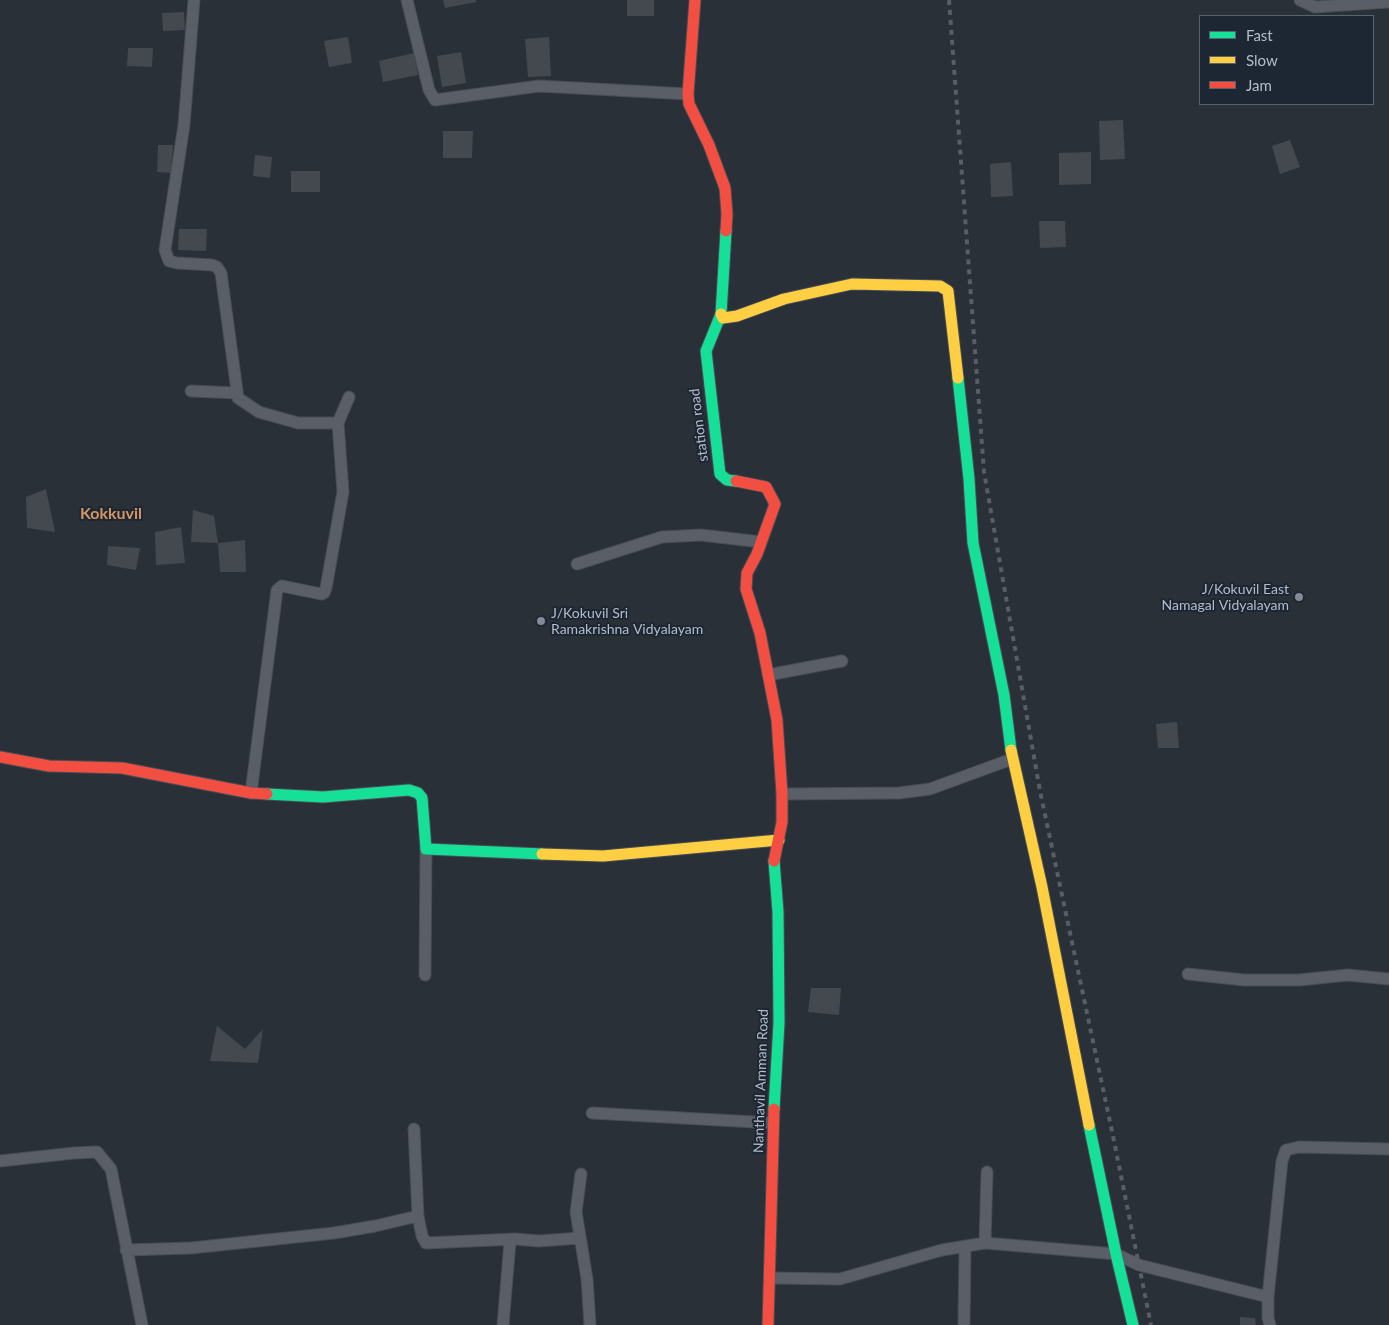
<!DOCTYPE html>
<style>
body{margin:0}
#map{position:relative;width:1389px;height:1325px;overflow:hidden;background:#2a3038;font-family:Lato,sans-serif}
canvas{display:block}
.legend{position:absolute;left:1199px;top:15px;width:175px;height:90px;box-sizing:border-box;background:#1d2633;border:1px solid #59626f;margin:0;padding:6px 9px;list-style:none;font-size:15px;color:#b4bcc9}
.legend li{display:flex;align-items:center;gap:10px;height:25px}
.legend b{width:25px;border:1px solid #59626f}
</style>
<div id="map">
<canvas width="1389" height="1325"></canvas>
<ul class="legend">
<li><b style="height:6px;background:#16e098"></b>Fast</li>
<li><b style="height:6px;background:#ffcf43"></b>Slow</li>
<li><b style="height:6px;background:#f24e42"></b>Jam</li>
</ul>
</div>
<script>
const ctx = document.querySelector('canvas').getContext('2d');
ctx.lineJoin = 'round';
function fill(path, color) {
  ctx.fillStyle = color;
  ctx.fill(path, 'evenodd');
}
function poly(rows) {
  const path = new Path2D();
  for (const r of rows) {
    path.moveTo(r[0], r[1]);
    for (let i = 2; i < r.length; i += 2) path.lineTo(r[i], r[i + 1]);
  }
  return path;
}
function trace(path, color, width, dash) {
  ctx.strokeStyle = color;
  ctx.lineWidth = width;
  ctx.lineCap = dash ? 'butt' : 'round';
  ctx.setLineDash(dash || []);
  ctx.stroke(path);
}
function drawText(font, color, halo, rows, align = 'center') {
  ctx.font = font + ' Lato,sans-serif';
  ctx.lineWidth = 4;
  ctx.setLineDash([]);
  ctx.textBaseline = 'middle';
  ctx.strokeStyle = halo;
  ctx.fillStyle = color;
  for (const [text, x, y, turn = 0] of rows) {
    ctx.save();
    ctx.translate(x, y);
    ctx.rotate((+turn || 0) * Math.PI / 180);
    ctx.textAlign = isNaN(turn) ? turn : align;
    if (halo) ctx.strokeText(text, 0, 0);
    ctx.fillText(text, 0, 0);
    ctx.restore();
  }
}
fill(poly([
 [443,0,476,0,476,2,445,8],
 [627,0,654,0,654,16,627,16],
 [184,12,185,30,163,31,162,13],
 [348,37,352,63,329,67,324,41],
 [549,37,551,76,528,77,525,39],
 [128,48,153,48,152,67,127,66],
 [461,52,466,83,442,87,437,56],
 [414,53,418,75,383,82,379,61],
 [1123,120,1125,159,1100,160,1099,121],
 [443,131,473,131,472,158,443,158],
 [1290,140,1300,167,1280,174,1272,146],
 [158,145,173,145,171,173,157,172],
 [1091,152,1091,184,1059,185,1059,153],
 [255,155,272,157,270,178,253,176],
 [1011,162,1013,196,991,197,990,164],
 [291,171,320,171,320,192,291,192],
 [1039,221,1065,221,1066,247,1040,248],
 [179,229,207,229,206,251,178,250],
 [46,489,55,532,27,528,26,497],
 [193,510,214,516,218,543,191,542],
 [181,527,185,563,156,565,155,532],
 [245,540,246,572,220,572,218,543],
 [108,546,140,548,136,570,107,565],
 [1177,722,1179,748,1158,748,1156,724],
 [811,988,841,988,839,1015,808,1012],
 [217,1026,245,1049,263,1029,258,1063,210,1061],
 [1240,1317,1255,1318,1256,1325,1240,1325]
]), '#444950');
const street = poly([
 [194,0,184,125,165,250,169,261,177,263,212,265,217,267,221,273,238,398,259,412,298,423,338,423],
 [407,0,429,90,435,100,539,86,688,94],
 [1300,0,1315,7,1389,2],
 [191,391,237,393],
 [577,564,662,537,701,535,761,542],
 [768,675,842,661],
 [251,793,277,590,282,586,321,594,324,593,326,588,343,492,338,423,349,397],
 [782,794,899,793,930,789,1012,759],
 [1188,974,1244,980,1299,980,1348,975,1389,979],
 [425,975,426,849],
 [592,1113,773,1123],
 [414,1129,418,1216],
 [0,1161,74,1153,97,1152,111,1169,142,1325],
 [581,1174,576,1212,587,1279,590,1325],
 [985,1243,987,1172],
 [126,1250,191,1248,334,1233,375,1226,418,1216,422,1236,426,1243,515,1239],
 [770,1278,840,1279,942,1250,985,1243,1116,1254,1139,1265,1268,1297],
 [503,1325,510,1242,515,1239,539,1241,580,1238],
 [964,1325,965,1247],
 [1270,1325,1268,1318,1268,1297,1282,1161,1286,1150,1299,1147,1389,1149]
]);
const fast = poly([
 [726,231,721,314,706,351,720,474,727,480,736,481],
 [958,378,969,479,973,543,1004,695,1011,750],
 [267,794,323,797,409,790,418,793,422,798,426,849,542,854],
 [774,1109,779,1023,778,912,774,861],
 [1089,1125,1116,1254,1133,1325]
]);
const slow = poly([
 [721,314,723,318,737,316,784,299,852,284,940,286,948,291,958,378],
 [1011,750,1042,887,1089,1125],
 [542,854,603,856,779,840]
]);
const jam = poly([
 [695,0,688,94,689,104,709,145,725,188,727,214,726,231],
 [736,481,766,487,775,504,757,554,747,573,746,589,760,633,777,720,782,794,782,822,774,861],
 [0,757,49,766,122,768,251,793,267,794],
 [768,1325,774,1109]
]);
trace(street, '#484c53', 13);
trace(fast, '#484c53', 13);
trace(slow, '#484c53', 13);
trace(jam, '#484c53', 13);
trace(street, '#5a5e66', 11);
trace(fast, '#16e098', 11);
trace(slow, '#ffcf43', 11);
trace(jam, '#f24e42', 11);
trace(poly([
 [949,0,984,472,1040,791,1113,1136,1151,1325]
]), '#595d64', 4, [5, 5]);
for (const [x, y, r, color] of [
 [1299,597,5,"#848b96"],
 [541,621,5,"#848b96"]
]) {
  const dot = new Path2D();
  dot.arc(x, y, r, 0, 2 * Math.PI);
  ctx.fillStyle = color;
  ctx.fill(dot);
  trace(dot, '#1d2633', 2);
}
drawText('14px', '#b4bcc9', '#1d2633', [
 ["station road",699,425,-97],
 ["Nanthavil Amman Road",761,1081,-88]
]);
drawText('14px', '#b4bcc9', '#1d2633', [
 ["J/Kokuvil East",1289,589],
 ["Namagal Vidyalayam",1289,605],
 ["J/Kokuvil Sri",551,613,"left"],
 ["Ramakrishna Vidyalayam",551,629,"left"]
], 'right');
drawText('bold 16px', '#d59563', '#1d2633', [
 ["Kokkuvil",111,514]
]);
</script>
